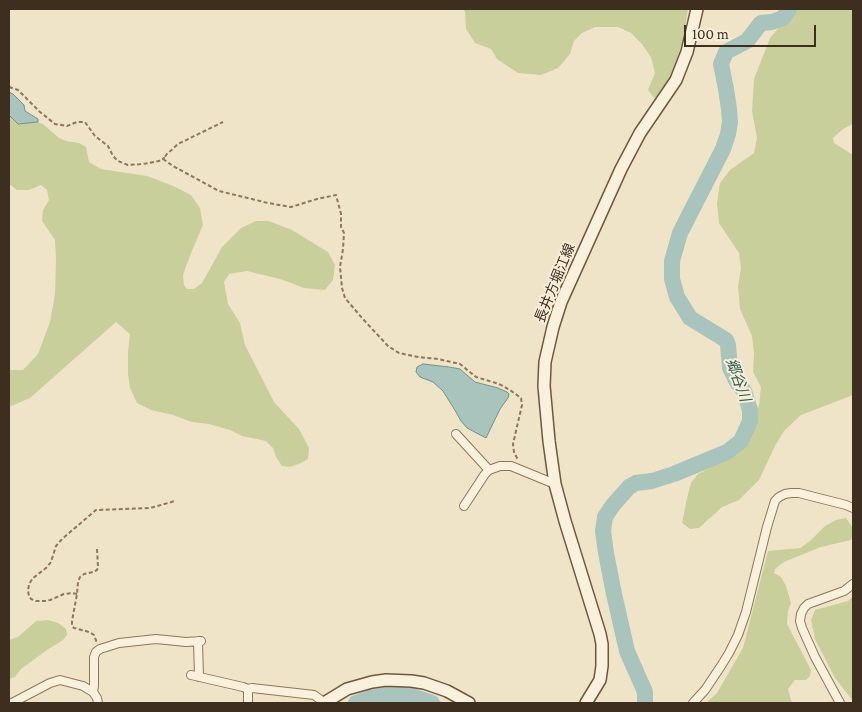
<!DOCTYPE html>
<meta charset="utf-8">
<style>
body{margin:0}
#map{position:relative;width:862px;height:712px;overflow:hidden;background:#f0e4c8;font-family:"Crimson Pro",serif}
canvas{display:block}
.frame{position:absolute;inset:0;border:10px solid #3d2e20;pointer-events:none}
.scale{position:absolute;left:684px;top:25px;width:132px;height:22px;box-sizing:border-box;border:2px solid #3d2e20;border-top:0;padding-left:6px;font-size:15px;line-height:18px;white-space:nowrap;color:#3d2e20;-webkit-text-stroke:4px #f7eed8;paint-order:stroke}
</style>
<div id="map">
<canvas width="862" height="712"></canvas>
<div class="frame"></div>
<div class="scale">100 m</div>
</div>
<script>
const ctx = document.querySelector('canvas').getContext('2d');
ctx.lineJoin = 'round';
function fill(path, color) {
  ctx.fillStyle = color;
  ctx.fill(path, 'evenodd');
}
function poly(rows) {
  const path = new Path2D();
  for (const r of rows) {
    path.moveTo(r[0], r[1]);
    for (let i = 2; i < r.length; i += 2) path.lineTo(r[i], r[i + 1]);
  }
  return path;
}
function trace(path, color, width, dash) {
  ctx.strokeStyle = color;
  ctx.lineWidth = width;
  ctx.lineCap = dash ? 'butt' : 'round';
  ctx.setLineDash(dash || []);
  ctx.stroke(path);
}
function drawText(font, color, halo, rows, align = 'center') {
  ctx.font = font + ' "Crimson Pro","Noto Sans JP",serif';
  ctx.lineWidth = 4;
  ctx.setLineDash([]);
  ctx.textBaseline = 'middle';
  ctx.strokeStyle = halo;
  ctx.fillStyle = color;
  for (const [text, x, y, turn = 0] of rows) {
    ctx.save();
    ctx.translate(x, y);
    ctx.rotate((+turn || 0) * Math.PI / 180);
    ctx.textAlign = isNaN(turn) ? turn : align;
    if (halo) ctx.strokeText(text, 0, 0);
    ctx.fillText(text, 0, 0);
    ctx.restore();
  }
}
fill(poly([
 [461,9,688,9,682,45,671,75,661,94,654,98,648,90,655,73,651,57,641,43,631,33,618,27,595,27,582,33,574,41,570,54,558,68,541,75,518,73,497,59,491,49,475,43,466,29,465,11],
 [786,9,853,9,853,124,843,129,833,138,834,143,853,155,853,395,801,415,784,431,775,446,759,480,739,500,722,507,699,528,690,529,682,523,688,494,691,483,698,474,738,453,747,444,759,405,761,387,753,372,754,353,752,336,740,309,738,286,741,268,739,253,719,223,717,204,720,183,730,170,754,153,757,138,752,111,754,79,770,38,781,25],
 [9,115,18,124,38,122,43,124,59,138,66,141,79,143,86,147,89,162,101,169,147,176,173,186,191,195,200,208,203,225,191,253,183,275,184,285,187,289,194,289,202,283,222,247,241,228,256,221,269,221,292,230,328,252,335,265,333,280,325,290,304,288,280,279,247,271,229,274,224,282,228,304,240,323,245,345,274,402,299,429,309,448,308,459,301,463,290,467,282,466,276,457,273,448,266,441,242,436,230,430,209,424,192,422,173,415,151,410,137,403,130,388,128,374,128,352,130,334,116,322,30,398,9,407,9,370,23,370,38,354,50,322,55,294,56,260,55,240,42,221,43,210,49,200,47,190,41,185,29,190,17,190,9,184],
 [846,518,853,528,853,534,851,540,821,547,784,562,775,569,774,573,781,577,786,586,791,603,788,611,787,624,811,670,810,676,806,680,795,680,788,689,792,703,706,703,717,693,743,648,768,551,800,548,810,541,825,526,836,520],
 [853,596,853,701,835,678,815,639,811,620,815,610,848,601],
 [48,620,58,623,66,629,67,635,63,640,47,650,21,669,15,677,9,679,9,640,18,637,36,621],
 [397,693,426,696,443,703,351,703,367,697]
]), '#c9cf9b');
const water = poly([
 [9,92,13,94,24,105,25,111,38,119,38,122,18,124,9,115,9,92],
 [423,364,449,367,460,369,475,382,498,388,507,392,509,394,508,398,500,409,486,438,467,428,461,421,456,412,443,391,433,382,420,377,416,372,417,367,423,364]
]);
fill(water, '#a9c4bc');
trace(water, '#6f938a', 1);
trace(poly([
 [356,703,370,698,393,694,412,696,432,703],
 [645,703,645,692,627,651,614,594,606,553,603,531,605,517,613,505,629,487,636,483,652,481,674,474,727,452,741,441,750,421,750,410,744,391,737,382,730,368,728,345,726,340,690,318,677,297,672,279,672,261,680,233,723,149,728,134,730,122,729,109,726,89,721,64,726,52,747,41,761,23,772,22,783,18,789,9]
]), '#a9c4bc', 16);
const minor = poly([
 [456,434,489,470],
 [464,506,485,474,489,470,500,466,511,466,555,484],
 [198,641,199,677],
 [191,675,243,687,248,689,248,703],
 [248,689,252,688,314,695,325,703],
 [93,692,94,686,94,657,96,652,100,649,119,643,156,639,186,642,201,641],
 [12,703,50,683,60,680,83,686,93,692,97,698,98,703],
 [693,703,705,690,721,666,729,653,738,635,746,612,767,527,775,501,779,497,785,494,791,493,799,493,846,505,853,508],
 [840,703,815,657,802,628,800,621,801,614,804,608,808,604,844,591,853,584]
]);
const secondary = poly([
 [324,703,347,689,372,682,386,680,411,681,424,683,447,691,469,703],
 [586,703,600,680,602,666,602,644,600,634,565,521,555,484,549,441,544,386,545,362,553,327,561,302,621,169,640,133,676,80,687,52,697,9]
]);
trace(minor, '#8d765c', 10);
trace(secondary, '#6f573f', 14);
trace(poly([
 [9,87,18,90,40,112,55,124,67,126,77,122,85,122,95,136,108,146,113,156,118,161,128,165,143,164,159,161,164,158,163,159,167,154,178,144,223,122],
 [163,159,173,166,219,191,268,203,291,207,317,199,336,195,341,214,341,227,344,233,343,249,340,267,342,288,345,298,362,318,388,346,399,353,418,357,438,359,460,364,476,377,499,384,510,390,521,398,522,405,513,444,514,452,518,460],
 [97,549,98,567,97,570,93,572,84,574,80,577,78,582,77,594,72,621,72,626,74,628,86,631,91,633,94,635,97,643],
 [77,594,72,593,64,594,50,600,45,601,36,601,31,599,29,596,28,591,29,584,33,578,46,568,51,562,56,546,62,539,96,510,150,508,175,501]
]), '#8d765c', 2, [4, 2.5]);
trace(minor, '#faf1dc', 8);
trace(secondary, '#faf1dc', 11);
drawText('14px', '#3d2e20', '#f7eed8', [
 ["長井方堀江線",555,283,-68]
]);
drawText('italic 15px', '#2f5d5a', '#f7eed8', [
 ["郷谷川",738,380,70]
]);
</script>
